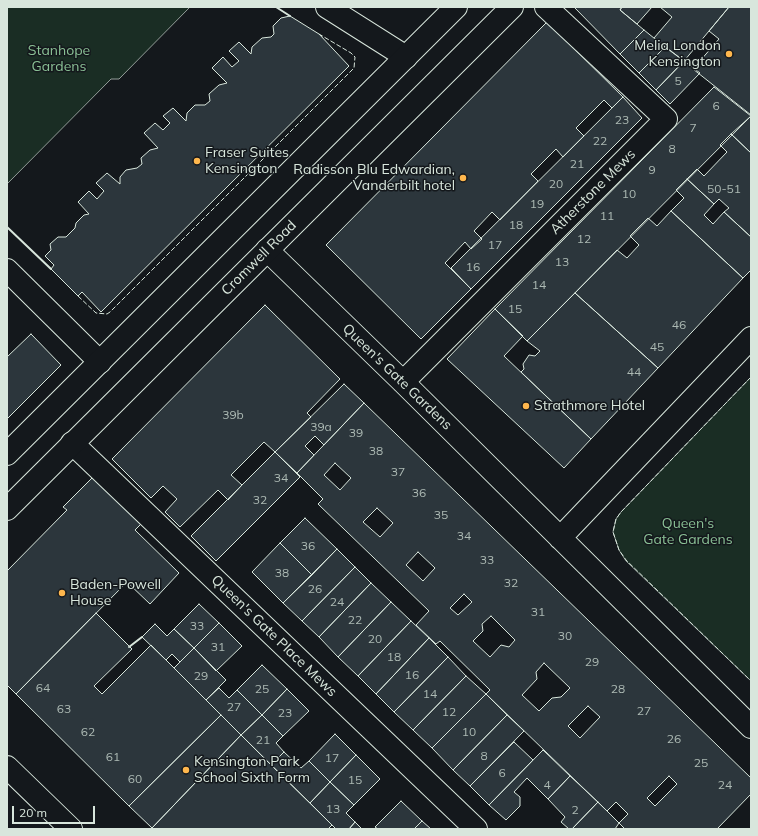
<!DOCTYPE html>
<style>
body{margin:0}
#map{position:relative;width:758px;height:836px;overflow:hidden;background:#14181c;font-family:Mulish,sans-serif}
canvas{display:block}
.frame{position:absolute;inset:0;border:8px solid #d8e6dc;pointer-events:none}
.scale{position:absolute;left:12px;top:806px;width:83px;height:18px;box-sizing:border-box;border:2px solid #d8e6dc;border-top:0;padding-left:5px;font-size:12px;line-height:14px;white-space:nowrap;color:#d8e6dc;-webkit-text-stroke:3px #14181c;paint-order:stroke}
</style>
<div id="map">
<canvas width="758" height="836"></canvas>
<div class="frame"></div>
<div class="scale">20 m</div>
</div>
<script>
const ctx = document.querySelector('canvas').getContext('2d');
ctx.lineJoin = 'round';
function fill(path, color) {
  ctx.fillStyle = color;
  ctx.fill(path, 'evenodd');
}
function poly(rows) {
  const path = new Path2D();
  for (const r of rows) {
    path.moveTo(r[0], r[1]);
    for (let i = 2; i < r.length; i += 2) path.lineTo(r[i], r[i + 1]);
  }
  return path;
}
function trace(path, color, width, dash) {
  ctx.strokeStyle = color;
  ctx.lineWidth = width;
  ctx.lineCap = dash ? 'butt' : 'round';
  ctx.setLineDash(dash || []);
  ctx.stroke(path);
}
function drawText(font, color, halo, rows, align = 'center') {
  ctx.font = font + ' Mulish,sans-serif';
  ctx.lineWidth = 3;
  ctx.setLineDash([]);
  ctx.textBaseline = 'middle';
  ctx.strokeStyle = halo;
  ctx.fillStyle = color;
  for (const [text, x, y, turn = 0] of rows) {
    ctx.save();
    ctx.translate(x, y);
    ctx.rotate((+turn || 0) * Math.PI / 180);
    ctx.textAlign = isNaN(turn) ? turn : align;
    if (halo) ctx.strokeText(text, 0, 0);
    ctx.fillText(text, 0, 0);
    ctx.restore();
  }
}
const green = poly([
 [7,7,190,7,119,79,111,79,7,184,7,7],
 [751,377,751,681,626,561,619,550,613,532,616,519,621,512,751,377]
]);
fill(green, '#1a2d24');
trace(green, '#939e99', 1);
const building = poly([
 [574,7,622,7,620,10,644,30,620,54,574,7],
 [622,7,652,7,637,24,620,10,622,7],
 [660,7,729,7,684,61,654,38,672,17,660,7],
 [729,7,751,7,751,115,693,69,719,39,709,31,729,7],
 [290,16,319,34,349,66,101,312,82,292,78,296,51,269,54,265,45,256,51,250,50,244,58,237,66,237,75,228,76,223,84,215,89,214,78,202,89,191,97,199,104,191,96,183,107,173,120,184,120,177,126,170,137,168,142,164,141,158,150,150,158,148,144,133,155,123,163,130,170,123,163,116,173,108,186,121,187,113,195,105,205,105,210,101,209,94,219,85,227,83,212,68,223,57,232,67,239,61,229,51,239,42,251,54,252,47,262,38,271,37,274,34,273,26,281,18,290,16],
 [547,22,623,97,612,108,604,100,576,128,584,136,563,157,556,149,531,174,538,181,500,220,492,212,474,231,482,239,471,249,465,242,445,263,471,289,421,339,326,245,547,22],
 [644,30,665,47,639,73,620,54,644,30],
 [665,47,684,61,656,90,639,73,665,47],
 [684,61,700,73,670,104,656,90,684,61],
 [714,87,751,116,527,341,495,309,714,87],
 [623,97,642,118,471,289,451,268,623,97],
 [751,116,751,153,731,134,751,116],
 [731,134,751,153,751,237,724,212,729,208,719,199,714,204,687,179,697,169,704,176,727,152,720,145,731,134],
 [687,179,714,204,704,215,713,224,724,212,751,237,751,270,743,278,671,211,684,198,676,190,687,179],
 [671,211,743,278,658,368,575,293,617,250,627,258,639,245,630,236,648,218,657,226,671,211],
 [575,293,658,368,591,439,521,372,524,369,523,364,529,355,535,356,540,351,527,341,575,293],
 [265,305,340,379,307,413,311,417,275,452,264,442,231,475,242,485,228,500,218,490,180,527,165,512,177,499,163,486,151,498,112,459,265,305],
 [495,309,523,336,504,356,591,439,564,468,447,359,495,309],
 [31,334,61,365,7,419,7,357,31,334],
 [344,384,364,403,324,445,315,436,305,446,314,455,297,473,275,452,344,384],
 [364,403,751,778,751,794,717,829,625,829,619,823,628,814,616,802,607,811,486,694,490,690,440,641,436,644,416,625,429,611,318,504,323,499,297,473,364,403],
 [335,463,351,478,340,490,324,475,335,463],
 [377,508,393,523,380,537,363,522,377,508],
 [418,552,435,568,423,581,406,565,418,552],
 [464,594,472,602,458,615,450,608,464,594],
 [491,616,515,640,509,647,501,645,490,657,473,641,483,631,482,624,491,616],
 [544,663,570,688,561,697,552,698,539,711,522,695,537,679,536,672,544,663],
 [588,706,600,717,580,738,568,726,588,706],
 [669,776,677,784,655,806,647,798,669,776],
 [275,452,300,477,216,561,191,536,275,452],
 [93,477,141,524,135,530,179,573,150,604,127,582,16,694,7,685,7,571,67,510,63,507,93,477],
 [305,518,337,549,312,575,280,543,305,518],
 [280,543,312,575,283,603,252,572,280,543],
 [337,549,355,567,302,621,283,603,337,549],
 [355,567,371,583,319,637,302,621,355,567],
 [371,583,391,602,338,657,319,637,371,583],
 [391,602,411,621,358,676,338,657,391,602],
 [199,604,219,623,194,648,174,629,199,604],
 [96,613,132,649,94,686,102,694,151,645,221,715,129,806,16,694,96,613],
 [411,621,429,638,376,694,358,676,411,621],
 [219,623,242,646,216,671,194,648,219,623],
 [155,624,167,636,174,629,194,648,180,662,172,654,166,660,142,637,155,624],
 [429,638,448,657,394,712,376,694,429,638],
 [194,648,226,680,206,700,174,668,194,648],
 [448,657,466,676,413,730,394,712,448,657],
 [262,665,287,689,262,715,237,690,262,665],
 [466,676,486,694,432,748,413,730,466,676],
 [219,688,229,698,237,690,262,715,241,735,206,700,219,688],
 [287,689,309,711,283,736,262,715,287,689],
 [486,694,507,715,453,770,432,748,486,694],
 [221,715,241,735,152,828,129,806,221,715],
 [262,715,283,736,276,743,284,752,271,765,241,735,262,715],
 [507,715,524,731,470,786,453,770,507,715],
 [335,734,356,755,330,782,309,761,335,734],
 [241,735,332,825,328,829,154,829,152,828,241,735],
 [514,742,533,760,489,805,470,786,514,742],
 [543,750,570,776,548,799,527,778,514,792,520,797,520,806,506,820,489,805,543,750],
 [284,752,301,768,309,761,330,782,310,803,271,765,284,752],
 [356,755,380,779,354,805,330,782,356,755],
 [570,776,598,802,572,829,569,829,561,822,565,817,548,799,570,776],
 [330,782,354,805,346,813,355,822,349,829,336,829,310,803,330,782],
 [401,801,422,821,414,829,378,829,375,827,401,801],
 [598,802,619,823,615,829,572,829,598,802],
 [422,821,431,829,414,829,422,821],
 [355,822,362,829,349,829,355,822]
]);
fill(building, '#2c363c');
trace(building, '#d8e6dc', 1);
const minor = poly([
 [327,7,406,57],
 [267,250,403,382,751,727],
 [7,270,100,362],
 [403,382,666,119,546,7],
 [72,443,476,829],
 [560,538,751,338],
 [7,767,71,829]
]);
const highway = poly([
 [7,454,456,7],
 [7,509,512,7]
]);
trace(minor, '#d8e6dc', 24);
trace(highway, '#d8e6dc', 24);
trace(minor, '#14181c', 22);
trace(highway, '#14181c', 22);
trace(poly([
 [78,296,96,313,107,314,110,312,354,68,355,57,351,53,319,34],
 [751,377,621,512,616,519,613,532,619,550,626,560,751,681]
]), '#d8e6dc', 1, [5, 2]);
trace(poly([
 [276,7,290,16],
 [7,227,51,269],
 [129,647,142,637]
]), '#d8e6dc', 2);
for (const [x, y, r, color] of [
 [729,54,4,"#ffb74d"],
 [197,161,4,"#ffb74d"],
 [463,178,4,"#ffb74d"],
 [526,406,4,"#ffb74d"],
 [62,593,4,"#ffb74d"],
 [186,770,4,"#ffb74d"]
]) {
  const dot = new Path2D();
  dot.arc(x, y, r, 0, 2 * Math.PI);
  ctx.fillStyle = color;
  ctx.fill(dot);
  trace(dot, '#14181c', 1.5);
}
drawText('12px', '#adbab4', null, [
 ["5",678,81],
 ["6",716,106],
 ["23",622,120],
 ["7",693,128],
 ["22",600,141],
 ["8",672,149],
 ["21",577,164],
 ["9",652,170],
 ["20",556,184],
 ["50-51",724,189],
 ["10",629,194],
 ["19",537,204],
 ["11",607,216],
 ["18",516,225],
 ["12",584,239],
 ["17",495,245],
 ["13",562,262],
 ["16",473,267],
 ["14",539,285],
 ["15",515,309],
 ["46",679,325],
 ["45",657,347],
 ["44",634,372],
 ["39b",233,415],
 ["39a",321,427],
 ["39",356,433],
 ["38",376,451],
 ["37",398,472],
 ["34",281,478],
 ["36",419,493],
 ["32",260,500],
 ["35",441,515],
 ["34",464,536],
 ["36",308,546],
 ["33",487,560],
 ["38",282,573],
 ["32",511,583],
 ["26",315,589],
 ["24",337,602],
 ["31",538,612],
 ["22",355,620],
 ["33",197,626],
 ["30",565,636],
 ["20",375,639],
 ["31",218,647],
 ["18",394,657],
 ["29",592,662],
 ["16",412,675],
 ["29",201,676],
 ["64",43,688],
 ["25",262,689],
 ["28",618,689],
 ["14",430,694],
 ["27",234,707],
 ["63",64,709],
 ["27",644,711],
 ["12",449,712],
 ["23",285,713],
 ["62",88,732],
 ["10",469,732],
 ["26",674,739],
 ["21",263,740],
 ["8",484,756],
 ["61",113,757],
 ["17",332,758],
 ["25",701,763],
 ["6",502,773],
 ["60",135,779],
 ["15",355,780],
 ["4",547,785],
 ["24",725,785],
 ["13",333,809],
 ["2",575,810]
]);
drawText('14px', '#d8e6dc', '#14181c', [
 ["Melia London",721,46,"right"],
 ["Kensington",721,62,"right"],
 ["Fraser Suites",205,153],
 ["Kensington",205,169],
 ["Radisson Blu Edwardian,",455,170,"right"],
 ["Vanderbilt hotel",455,186,"right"],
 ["Strathmore Hotel",534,406],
 ["Baden-Powell",70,585],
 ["House",70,601],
 ["Kensington Park",194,762],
 ["School Sixth Form",194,778]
], 'left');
drawText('14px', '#8ac095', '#14181c', [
 ["Stanhope",59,51],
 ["Gardens",59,67],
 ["Queen's",688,524],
 ["Gate Gardens",688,540]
]);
drawText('14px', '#d8e6dc', '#14181c', [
 ["Atherstone Mews",593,192,-45],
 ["Cromwell Road",259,258,-45],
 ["Queen's Gate Gardens",397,377,44],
 ["Queen's Gate Place Mews",274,636,44]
]);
</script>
